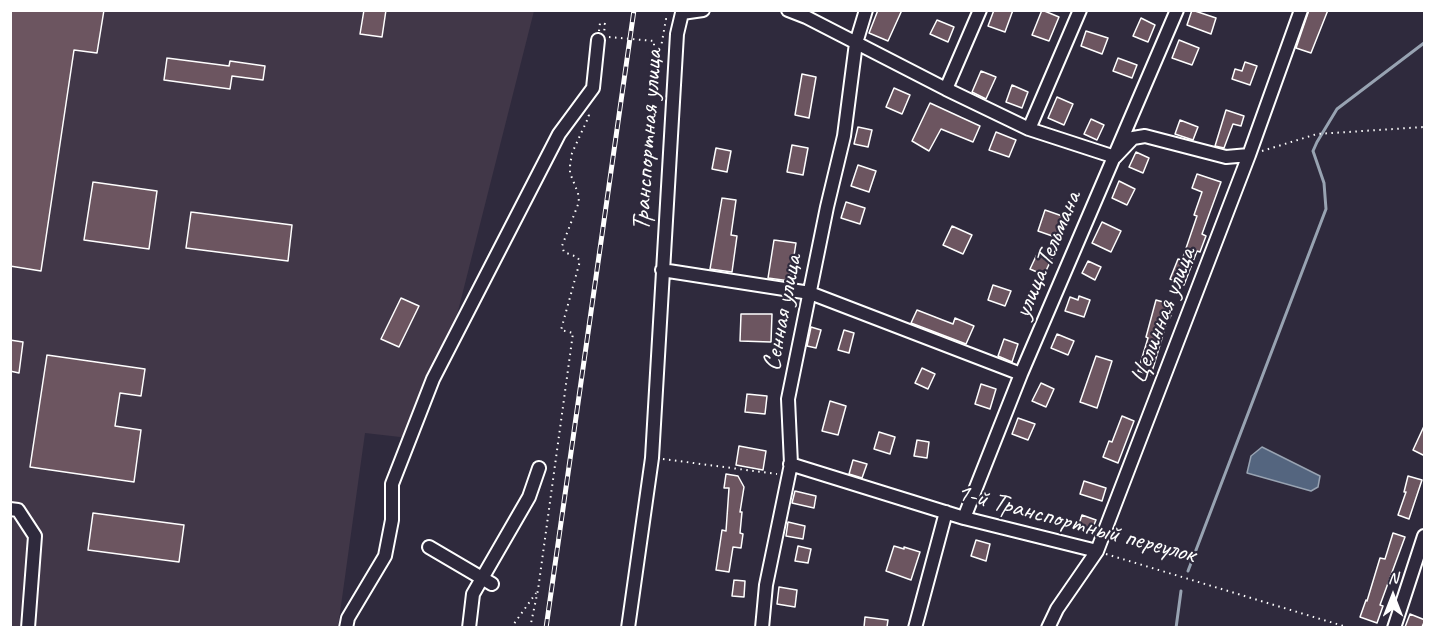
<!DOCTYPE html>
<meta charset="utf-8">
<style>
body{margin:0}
#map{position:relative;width:1435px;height:638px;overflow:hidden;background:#2f2a3d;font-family:Caveat,sans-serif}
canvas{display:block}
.frame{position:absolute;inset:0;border:12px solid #fff;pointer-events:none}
.north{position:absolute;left:1363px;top:566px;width:60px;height:60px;-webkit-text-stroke:4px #2f2a3d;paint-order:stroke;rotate:0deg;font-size:16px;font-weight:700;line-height:24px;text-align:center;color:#fff}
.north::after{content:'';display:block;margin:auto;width:21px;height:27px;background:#fff;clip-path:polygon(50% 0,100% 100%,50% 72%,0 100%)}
</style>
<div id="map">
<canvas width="1435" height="638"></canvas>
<div class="frame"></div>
<div class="north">N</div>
</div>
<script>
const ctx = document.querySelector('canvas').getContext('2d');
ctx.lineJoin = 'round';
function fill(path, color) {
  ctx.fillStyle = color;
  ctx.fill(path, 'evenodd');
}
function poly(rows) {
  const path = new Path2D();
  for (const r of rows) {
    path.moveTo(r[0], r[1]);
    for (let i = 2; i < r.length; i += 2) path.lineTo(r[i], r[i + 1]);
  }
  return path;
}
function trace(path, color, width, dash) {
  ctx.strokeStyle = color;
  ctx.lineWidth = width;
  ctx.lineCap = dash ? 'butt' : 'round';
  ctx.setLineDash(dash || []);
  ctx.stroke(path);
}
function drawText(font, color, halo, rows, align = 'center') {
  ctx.font = font + ' Caveat,sans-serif';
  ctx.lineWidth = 4.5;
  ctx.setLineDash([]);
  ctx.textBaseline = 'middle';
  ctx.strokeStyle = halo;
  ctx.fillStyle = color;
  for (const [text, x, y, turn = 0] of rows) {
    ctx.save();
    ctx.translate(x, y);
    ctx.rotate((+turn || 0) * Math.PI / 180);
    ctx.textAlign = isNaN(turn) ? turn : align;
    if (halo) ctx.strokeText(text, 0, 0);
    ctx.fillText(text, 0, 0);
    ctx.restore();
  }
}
fill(poly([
 [10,11,534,11,455,323,409,438,365,433,338,627,11,627]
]), '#413748');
const water = poly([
 [1262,447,1320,476,1318,487,1311,491,1247,473,1251,456,1262,447]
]);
fill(water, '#54657f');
trace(water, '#98a3b2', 1.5);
trace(poly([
 [1188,571,1326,209,1324,183,1313,151,1317,142,1337,109,1424,43],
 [1176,628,1181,591]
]), '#98a3b2', 3);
const building = poly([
 [10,10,104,10,97,53,74,50,41,271,10,266,10,10],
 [364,10,386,10,382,37,360,34,364,10],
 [878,10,902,10,888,41,869,33,878,10],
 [994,10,1013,10,1005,32,988,26,994,10],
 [1042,10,1059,17,1049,41,1032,35,1042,10],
 [1192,10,1216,18,1211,34,1187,25,1192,10],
 [1309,10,1328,10,1311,53,1296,48,1309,10],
 [1141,18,1155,25,1148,42,1133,36,1141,18],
 [937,20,954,27,948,42,930,34,937,20],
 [1086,31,1108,38,1102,54,1081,46,1086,31],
 [1179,40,1199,48,1192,65,1172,58,1179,40],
 [167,58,229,66,230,61,265,66,263,80,232,76,230,89,164,80,167,58],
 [1118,58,1137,65,1132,78,1113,71,1118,58],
 [1245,62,1257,66,1250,85,1232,79,1235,69,1242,71,1245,62],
 [981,71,996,77,986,99,972,92,981,71],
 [802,74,816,77,809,118,795,115,802,74],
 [1012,85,1028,92,1022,108,1006,102,1012,85],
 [894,88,910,95,902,114,886,107,894,88],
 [1057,97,1073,104,1064,125,1048,118,1057,97],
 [930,103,980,126,973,142,941,129,929,151,912,141,930,103],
 [1226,110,1244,116,1241,126,1233,124,1224,148,1215,146,1226,110],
 [1091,119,1104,125,1097,140,1084,134,1091,119],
 [1180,120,1198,127,1193,140,1175,134,1180,120],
 [858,127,872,130,868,147,854,144,858,127],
 [996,132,1016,140,1009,157,989,150,996,132],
 [792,145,808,148,803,175,787,172,792,145],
 [716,148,731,151,727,172,712,169,716,148],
 [1136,152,1149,158,1143,173,1129,167,1136,152],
 [858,165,876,171,869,192,851,186,858,165],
 [1197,174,1221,182,1202,234,1206,236,1200,252,1197,251,1184,285,1170,279,1178,259,1182,260,1197,216,1194,215,1202,192,1192,188,1197,174],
 [1119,181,1135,189,1127,205,1112,198,1119,181],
 [93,182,157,191,149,249,84,240,93,182],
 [722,198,736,200,731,235,737,236,732,272,710,269,722,198],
 [846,202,865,208,860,224,841,218,846,202],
 [1045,210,1065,217,1058,238,1038,231,1045,210],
 [191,212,292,225,288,261,186,248,191,212],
 [1102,222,1121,231,1111,252,1092,243,1102,222],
 [952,226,972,235,963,254,943,245,952,226],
 [774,240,796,243,790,281,768,278,774,240],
 [1038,252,1052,258,1044,275,1030,269,1038,252],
 [1088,261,1101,267,1095,280,1082,273,1088,261],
 [993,285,1011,291,1005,306,988,300,993,285],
 [1079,296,1090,300,1084,317,1065,311,1070,297,1078,300,1079,296],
 [401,298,419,306,399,347,381,339,401,298],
 [1156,300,1174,305,1170,318,1168,318,1151,375,1138,371,1148,338,1146,337,1156,300],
 [917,310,953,324,955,318,974,326,966,344,911,323,917,310],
 [741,314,772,314,771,342,740,341,741,314],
 [811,327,821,330,816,348,807,346,811,327],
 [844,330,854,333,849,353,838,350,844,330],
 [1057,334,1074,341,1068,355,1051,348,1057,334],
 [1004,339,1018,344,1012,362,998,356,1004,339],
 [10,340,23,342,19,373,10,371,10,340],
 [47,355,145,369,141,396,120,393,115,426,141,430,134,482,30,467,47,355],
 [1096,356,1112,361,1097,408,1080,402,1096,356],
 [922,368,935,374,928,389,915,383,922,368],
 [1041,383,1054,389,1046,407,1032,401,1041,383],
 [981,384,996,389,990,409,975,404,981,384],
 [747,394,767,396,765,414,745,412,747,394],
 [830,401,846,406,838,435,822,431,830,401],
 [1122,416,1134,421,1118,463,1103,457,1109,441,1112,442,1122,416],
 [1018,418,1035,424,1028,440,1012,434,1018,418],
 [1425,424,1425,456,1413,450,1425,424],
 [879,432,895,437,890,454,874,449,879,432],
 [917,440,929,442,927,458,914,456,917,440],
 [739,446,766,451,763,470,736,465,739,446],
 [853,460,867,464,862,478,849,474,853,460],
 [726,474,738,476,744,487,740,512,742,512,740,533,743,534,741,548,733,547,729,572,716,570,722,530,726,531,729,488,724,488,726,474],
 [1408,476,1422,480,1409,519,1398,515,1406,492,1404,492,1408,476],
 [1084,481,1106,488,1102,501,1080,494,1084,481],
 [795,491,816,496,814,508,792,503,795,491],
 [93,513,184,525,179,562,88,550,93,513],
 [1082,515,1096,520,1091,532,1078,527,1082,515],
 [788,522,805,526,803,539,786,536,788,522],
 [1393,533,1405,537,1380,605,1383,606,1377,623,1360,617,1366,600,1367,601,1380,558,1385,559,1393,533],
 [976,540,990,544,986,561,971,556,976,540],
 [798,546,811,549,808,563,795,561,798,546],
 [894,546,904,549,904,547,920,552,911,580,886,571,894,546],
 [734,580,745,581,744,597,732,596,734,580],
 [779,587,797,590,795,607,777,604,779,587],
 [1410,614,1425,620,1422,627,1405,627,1410,614],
 [865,617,888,620,887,627,864,627,865,617]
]);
fill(building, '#6c5560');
trace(building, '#fff', 1.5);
const minor = poly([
 [788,10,806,17,946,89,1029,129,1115,157,1133,138,1145,136,1226,157,1249,155],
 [946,89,980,10],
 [1029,129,1080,10],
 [662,270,810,293,1021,374],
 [790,464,964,518,1097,551],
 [10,509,18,510,35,536,28,628],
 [964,518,1021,374,1177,10],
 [429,547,492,584],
 [346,628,348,618,385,556,392,520,392,484,433,379,559,134,593,88,598,40],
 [469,628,473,594,529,497,539,468],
 [628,628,652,458,677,34,682,13,703,10],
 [762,628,766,585,791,464,788,399,827,207,844,136,856,43,866,10],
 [915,628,946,512],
 [1048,628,1057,609,1097,551,1249,155,1301,10],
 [1394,628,1424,536]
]);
trace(minor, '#fff', 16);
trace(poly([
 [599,31,600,23,605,24,604,33],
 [609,37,654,41,654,52,660,53,666,19,668,20],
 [1262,151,1317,134,1424,127],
 [663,459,777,474],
 [1106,554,1350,628],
 [511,628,536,593],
 [530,628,538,590,573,333,561,330,580,261,577,257,564,252,562,246,579,202,578,193,570,173,570,166,572,153,589,116,588,114]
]), '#fff', 2, [1.5, 4.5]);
trace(minor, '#2f2a3d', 12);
const rail = poly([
 [546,628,634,10]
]);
trace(rail, '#fff', 5);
trace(rail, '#2f2a3d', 3, [9]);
drawText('26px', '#fff', '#2f2a3d', [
 ["Транспортная улица",648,140,-86],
 ["улица Тельмана",1048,255,-67],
 ["Сенная улица",783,313,-79],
 ["Целинная улица",1163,316,-69],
 ["1-й Транспортный переулок",1076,524,15]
]);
</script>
